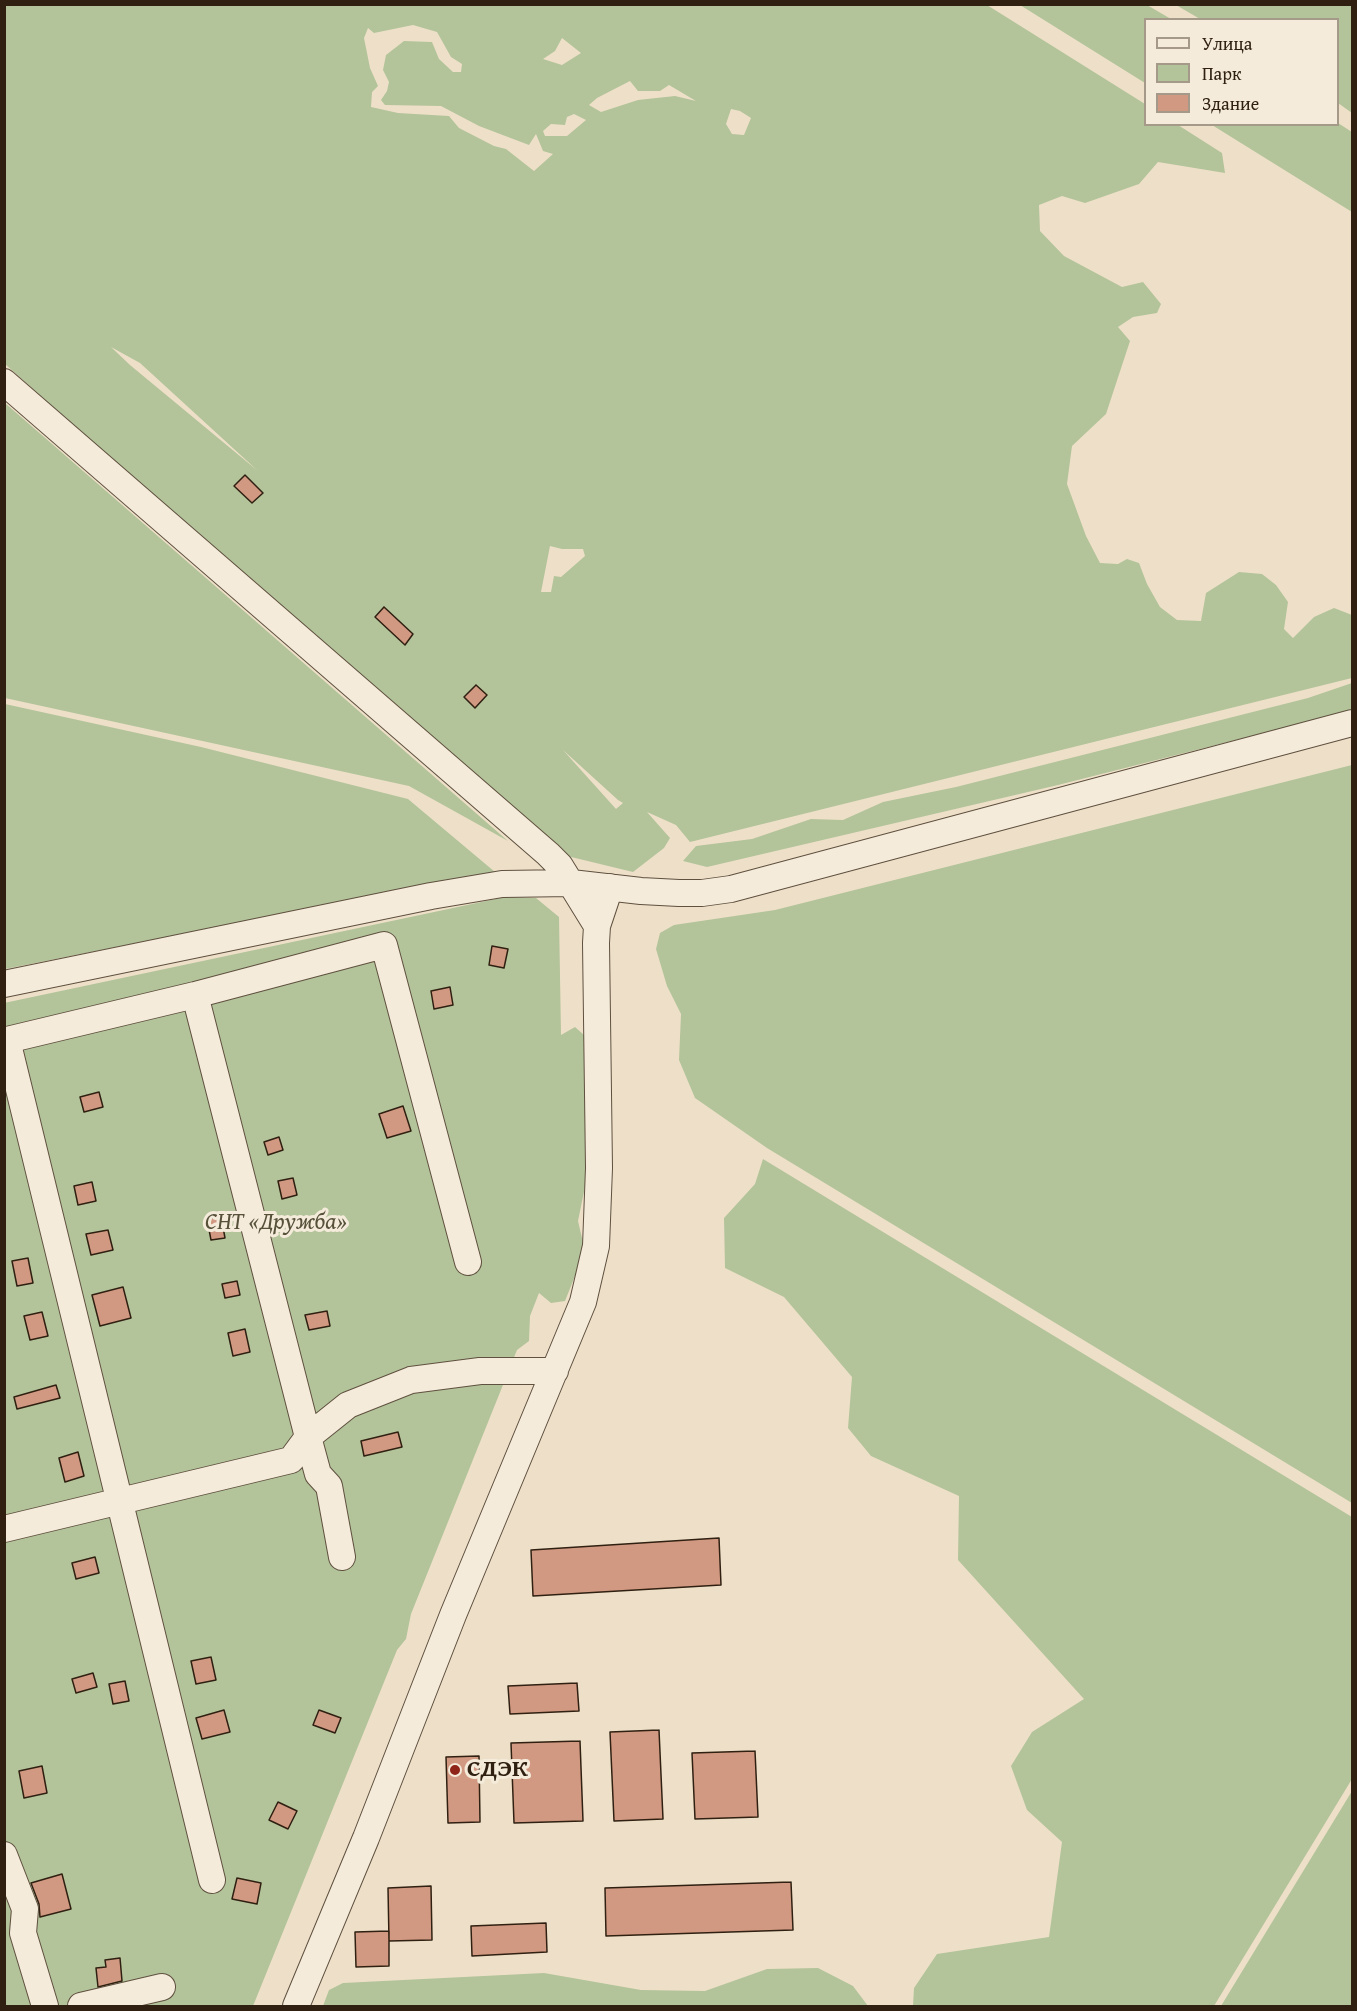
<!DOCTYPE html>
<meta charset="utf-8">
<style>
body{margin:0}
#map{position:relative;width:1357px;height:2011px;overflow:hidden;background:#eee0c8;font-family:"Gentium Book Plus",serif}
canvas{display:block}
.frame{position:absolute;inset:0;border:6px solid #2f2011;pointer-events:none}
.legend{position:absolute;left:1144px;top:18px;width:195px;height:108px;box-sizing:border-box;background:#f4ebdb;border:2px solid #a59a8a;margin:0;padding:8px 10px;list-style:none;font-size:18px;color:#2f2011}
.legend li{display:flex;align-items:center;gap:12px;height:30px}
.legend b{width:30px;border:2px solid #a59a8a}
</style>
<div id="map">
<canvas width="1357" height="2011"></canvas>
<div class="frame"></div>
<ul class="legend">
<li><b style="height:8px;background:#f4ebdb"></b>Улица</li>
<li><b style="height:16px;background:#b3c39a"></b>Парк</li>
<li><b style="height:16px;background:#d29982"></b>Здание</li>
</ul>
</div>
<script>
const ctx = document.querySelector('canvas').getContext('2d');
ctx.lineJoin = 'round';
function fill(path, color) {
  ctx.fillStyle = color;
  ctx.fill(path, 'evenodd');
}
function poly(rows) {
  const path = new Path2D();
  for (const r of rows) {
    path.moveTo(r[0], r[1]);
    for (let i = 2; i < r.length; i += 2) path.lineTo(r[i], r[i + 1]);
  }
  return path;
}
function trace(path, color, width, dash) {
  ctx.strokeStyle = color;
  ctx.lineWidth = width;
  ctx.lineCap = dash ? 'butt' : 'round';
  ctx.setLineDash(dash || []);
  ctx.stroke(path);
}
function drawText(font, color, halo, rows, align = 'center') {
  ctx.font = font + ' "Gentium Book Plus",serif';
  ctx.lineWidth = 6;
  ctx.setLineDash([]);
  ctx.textBaseline = 'middle';
  ctx.strokeStyle = halo;
  ctx.fillStyle = color;
  for (const [text, x, y, turn = 0] of rows) {
    ctx.save();
    ctx.translate(x, y);
    ctx.rotate((+turn || 0) * Math.PI / 180);
    ctx.textAlign = isNaN(turn) ? turn : align;
    if (halo) ctx.strokeText(text, 0, 0);
    ctx.fillText(text, 0, 0);
    ctx.restore();
  }
}
fill(poly([
 [5,5,987,5,1145,104,1146,124,1178,125,1222,153,1225,173,1158,162,1139,184,1085,203,1062,196,1039,205,1040,231,1064,256,1122,287,1143,282,1161,304,1157,313,1133,317,1118,327,1130,341,1106,414,1072,446,1067,484,1086,536,1100,563,1118,564,1127,559,1139,563,1147,584,1160,607,1177,620,1201,621,1206,593,1239,572,1262,574,1276,585,1288,602,1284,629,1293,638,1314,617,1334,608,1352,615,1352,678,690,842,676,825,647,812,670,838,664,848,633,872,567,856,454,764,5,364],
 [413,25,437,32,451,57,462,64,461,72,453,72,439,59,432,42,404,41,386,55,383,70,389,82,387,91,381,100,385,105,441,106,479,126,529,145,536,134,543,151,553,154,534,171,506,149,494,146,459,128,449,116,398,113,371,107,372,92,378,86,370,68,364,38,368,28,374,33],
 [562,38,581,53,562,65,543,59,555,51],
 [630,81,638,91,660,91,669,85,696,101,675,96,638,100,601,112,589,105,597,98],
 [731,109,740,111,751,118,744,135,732,134,726,124],
 [574,114,586,120,567,136,545,136,543,131,551,124,565,125,567,117],
 [111,347,140,363,258,471,130,365],
 [550,546,562,549,583,549,585,556,561,577,554,576,551,592,541,592],
 [563,750,618,800,623,803,616,809],
 [1020,5,1147,5,1171,19,1146,20,1145,83],
 [1176,5,1352,5,1352,113,1338,103,1338,20,1200,19],
 [1338,123,1352,132,1352,212,1212,125,1338,124],
 [4,403,5,403,508,841,409,786,5,698],
 [1352,683,1352,709,1346,712,1058,785,707,867,683,861,696,846,752,839,811,819,843,820,883,802,956,787,1308,698],
 [5,704,201,747,408,799,495,872,5,969],
 [1352,765,1352,1503,767,1148,695,1098,679,1060,681,1014,667,986,656,949,660,933,674,925,775,910],
 [505,897,536,898,559,917,561,1035,575,1027,584,1035,588,1172,578,1221,585,1251,565,1301,551,1303,539,1293,530,1316,529,1341,517,1350,411,1614,406,1639,397,1650,253,2006,5,2006,4,1003],
 [763,1159,1352,1517,1352,1779,1214,2006,913,2006,914,1988,937,1954,1049,1937,1062,1842,1027,1810,1011,1766,1032,1732,1084,1699,958,1560,959,1496,871,1456,848,1428,852,1377,784,1297,725,1268,724,1218,755,1184],
 [1352,1791,1352,2006,1221,2006],
 [818,1968,853,1986,868,2006,323,2006,329,1990,343,1983,544,1973,641,1990,705,1991,767,1969]
]), '#b3c39a');
const building = poly([
 [245,475,263,493,252,503,234,486,245,475],
 [384,607,413,634,405,645,375,617,384,607],
 [476,685,487,695,475,708,464,697,476,685],
 [492,946,508,949,504,968,489,965,492,946],
 [450,987,453,1005,434,1009,431,991,450,987],
 [99,1092,103,1107,84,1112,80,1097,99,1092],
 [403,1106,411,1131,387,1138,379,1114,403,1106],
 [279,1137,283,1150,268,1155,264,1142,279,1137],
 [293,1178,297,1195,282,1199,278,1181,293,1178],
 [92,1182,96,1201,78,1205,74,1186,92,1182],
 [221,1216,225,1238,211,1240,207,1219,221,1216],
 [108,1230,113,1250,91,1255,86,1234,108,1230],
 [28,1258,33,1283,17,1286,12,1261,28,1258],
 [237,1281,240,1295,225,1298,222,1284,237,1281],
 [123,1287,131,1318,100,1326,92,1295,123,1287],
 [327,1311,330,1326,309,1330,305,1315,327,1311],
 [42,1312,48,1336,30,1340,24,1316,42,1312],
 [245,1329,250,1352,233,1356,228,1333,245,1329],
 [56,1385,60,1398,17,1409,14,1397,56,1385],
 [398,1432,402,1447,364,1456,361,1441,398,1432],
 [78,1452,84,1476,65,1482,59,1458,78,1452],
 [719,1538,721,1585,533,1596,531,1550,719,1538],
 [95,1557,99,1573,76,1579,72,1563,95,1557],
 [211,1657,216,1680,196,1684,191,1661,211,1657],
 [93,1673,97,1687,76,1693,72,1679,93,1673],
 [125,1681,129,1701,113,1704,109,1684,125,1681],
 [577,1683,579,1711,510,1714,508,1686,577,1683],
 [224,1710,230,1732,202,1739,196,1718,224,1710],
 [319,1710,341,1718,335,1733,313,1725,319,1710],
 [659,1730,663,1819,614,1821,610,1732,659,1730],
 [580,1741,583,1821,514,1823,511,1743,580,1741],
 [755,1751,758,1817,695,1819,692,1753,755,1751],
 [479,1756,480,1822,448,1823,446,1757,479,1756],
 [42,1766,47,1793,24,1798,19,1771,42,1766],
 [278,1802,297,1811,288,1829,269,1820,278,1802],
 [62,1874,71,1909,40,1917,39,1904,31,1883,62,1874],
 [237,1878,261,1883,257,1904,232,1899,237,1878],
 [791,1882,793,1930,606,1936,605,1888,791,1882],
 [431,1886,432,1940,389,1941,388,1888,431,1886],
 [546,1923,547,1952,472,1956,471,1926,546,1923],
 [389,1931,389,1966,356,1967,355,1932,389,1931],
 [120,1958,122,1981,98,1987,96,1968,106,1967,105,1960,120,1958]
]);
fill(building, '#d29982');
trace(building, '#2f2011', 1.5);
const minor = poly([
 [4,382,548,854,560,866,597,926],
 [4,984,431,896,502,884,571,883,641,891,679,893,702,893,731,889,1352,723],
 [195,995,308,1437,318,1474,329,1486,342,1557],
 [4,1529,291,1460,308,1437,348,1405,411,1380,480,1371,555,1371],
 [4,1855,25,1909,23,1933,45,2006],
 [212,1880,7,1040,195,995,384,945,468,1262],
 [81,2006,162,1987],
 [296,2006,366,1838,453,1615,583,1302,596,1246,599,1168,596,943,597,926,610,887]
]);
trace(minor, '#5f503f', 28);
trace(minor, '#f4ebdb', 26);
for (const [x, y, r, color] of [
 [455,1770,6,"#8f2418"]
]) {
  const dot = new Path2D();
  dot.arc(x, y, r, 0, 2 * Math.PI);
  ctx.fillStyle = color;
  ctx.fill(dot);
  trace(dot, '#f4ebdb', 2);
}
drawText('italic 24px', '#57513a', '#f4ebdb', [
 ["СНТ «Дружба»",276,1223]
]);
drawText('bold 24px', '#2f2011', '#f4ebdb', [
 ["СДЭК",467,1770]
], 'left');
</script>
